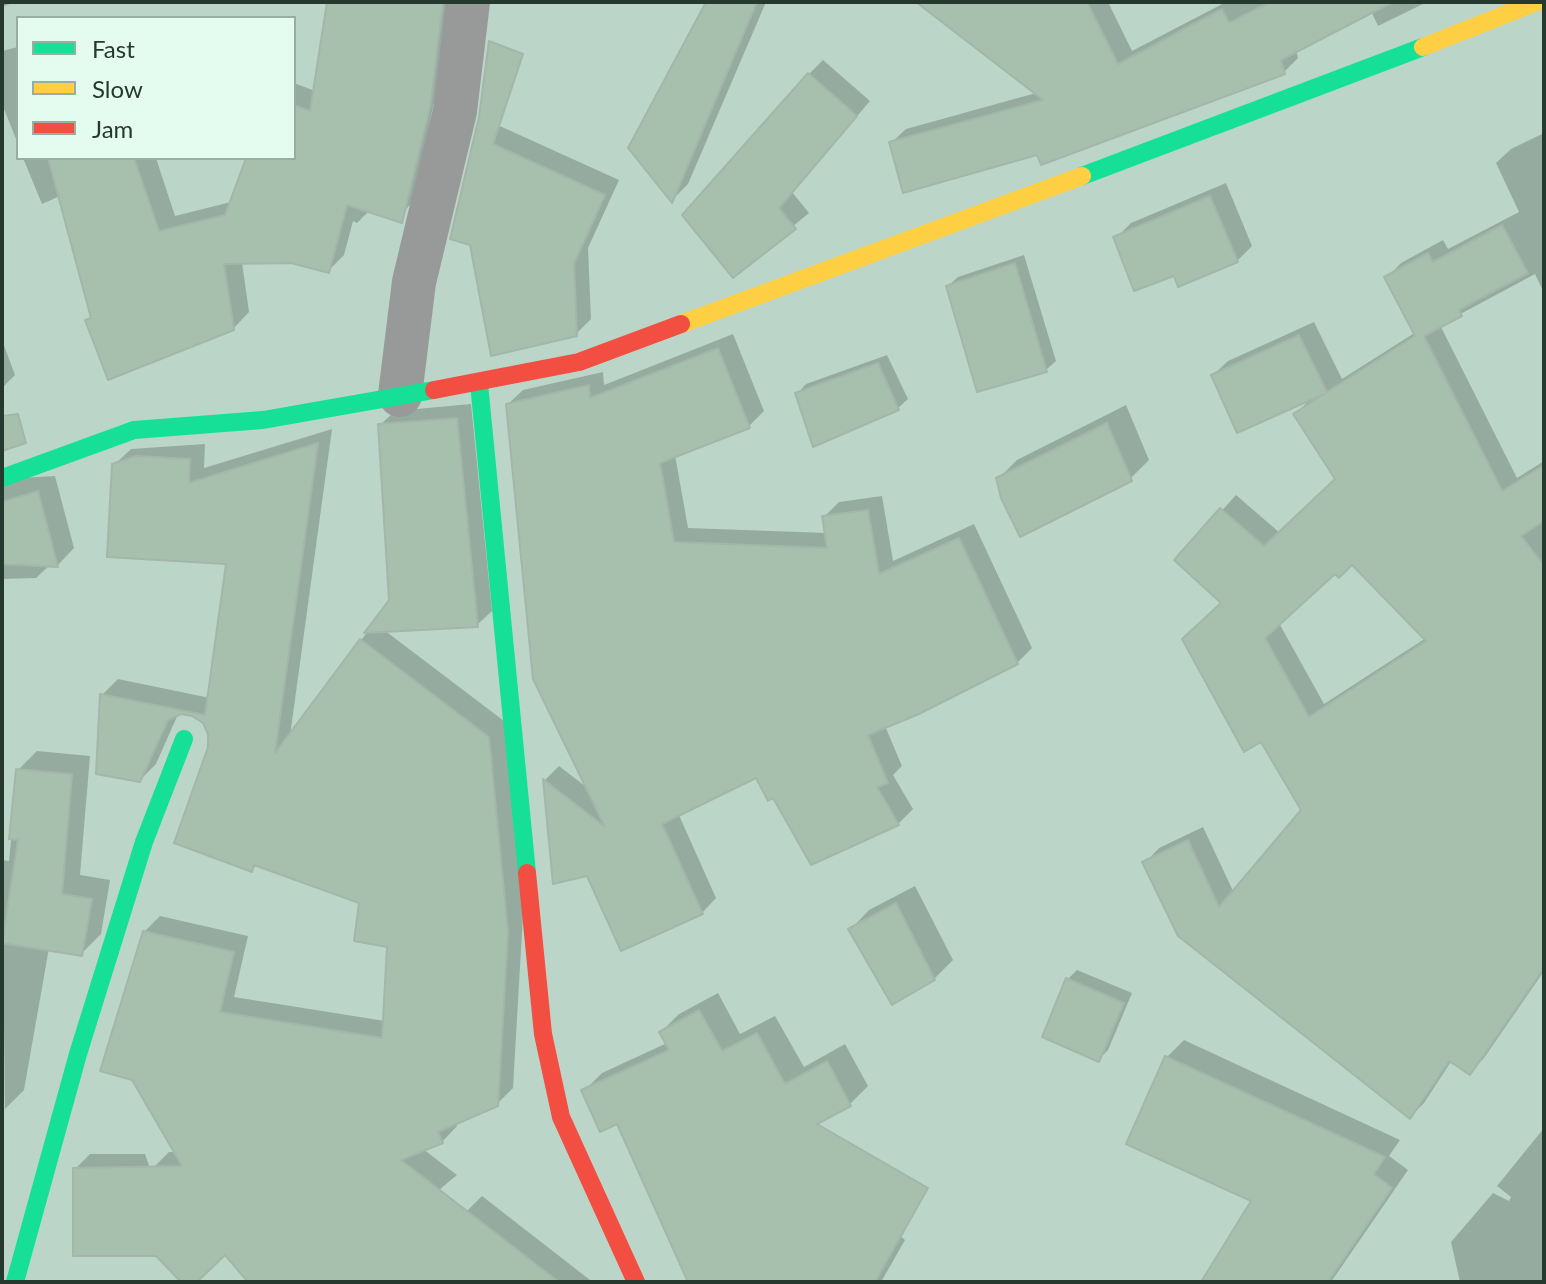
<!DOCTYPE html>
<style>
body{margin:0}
#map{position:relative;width:1546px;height:1284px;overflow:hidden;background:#bbd6c9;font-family:Lato,sans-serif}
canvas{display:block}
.frame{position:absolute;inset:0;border:4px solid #25392f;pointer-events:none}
.legend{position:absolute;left:16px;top:16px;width:280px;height:144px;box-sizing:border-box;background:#e4fcef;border:2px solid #98aea2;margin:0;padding:10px 14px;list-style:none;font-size:24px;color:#25392f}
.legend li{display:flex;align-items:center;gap:16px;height:40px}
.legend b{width:40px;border:2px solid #98aea2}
</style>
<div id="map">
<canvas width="1546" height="1284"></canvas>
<div class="frame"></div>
<ul class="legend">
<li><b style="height:10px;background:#16e098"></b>Fast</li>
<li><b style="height:10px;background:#ffcf43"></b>Slow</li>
<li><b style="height:10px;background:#f24e42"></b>Jam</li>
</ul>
</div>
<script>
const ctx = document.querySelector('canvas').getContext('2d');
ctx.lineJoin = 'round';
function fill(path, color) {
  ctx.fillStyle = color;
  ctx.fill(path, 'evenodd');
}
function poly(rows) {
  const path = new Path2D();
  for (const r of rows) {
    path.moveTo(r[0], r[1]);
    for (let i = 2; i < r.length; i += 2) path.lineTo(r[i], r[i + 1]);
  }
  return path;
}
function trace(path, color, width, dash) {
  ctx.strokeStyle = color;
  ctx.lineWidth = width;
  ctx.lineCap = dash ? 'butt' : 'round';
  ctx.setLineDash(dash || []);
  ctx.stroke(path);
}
fill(poly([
 [2,2,15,2,2,7],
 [343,2,456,2,412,203,396,219,369,211,357,223,353,221,344,255,328,271,291,261,242,262,249,312,233,329,87,321,92,316,60,196,42,204,23,158,156,158,175,216,295,186,248,158,294,158,294,83,323,94],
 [705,2,766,2,688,184,672,200,694,29],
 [969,2,1108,2,1132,51,1226,2,1427,2,1378,26,1371,11,1296,50,1298,58,1284,72,1038,152,891,143,906,129,1036,93],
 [18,47,18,144,2,104,2,51],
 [823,60,870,101,792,192,809,213,734,275,809,74],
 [491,122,619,180,588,248,591,319,576,334,492,353],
 [1544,133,1544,293,1535,274,1440,325,1517,478,1544,461,1544,971,1484,1058,1470,1073,1452,1060,1424,1103,1410,1117,1175,931,1145,863,1159,848,1203,827,1234,893,1304,810,1223,602,1177,560,1236,495,1280,533,1337,478,1296,414,1312,397,1213,375,1228,361,1314,322,1342,379,1416,332,1387,278,1401,263,1443,240,1448,249,1519,212,1496,163,1511,149],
 [1352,562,1426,638,1324,704,1279,623,1335,571],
 [1226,183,1252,246,1237,261,1116,238,1131,223],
 [1024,255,1056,361,1046,370,948,286,958,277],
 [733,334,764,411,749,426,675,455,688,528,827,533,824,517,839,502,882,496,893,561,974,524,1032,648,1017,663,885,726,902,766,893,775,913,809,898,824,812,863,774,795,757,775,678,813,716,898,702,913,588,874,555,881,545,780,559,766,589,789,508,404,523,390,603,372,604,385],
 [2,340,15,375,2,388],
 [887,355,908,399,898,408,814,444,797,394,806,384],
 [471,404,492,611,477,625,384,630,504,721,523,915,513,1088,497,1104,456,1122,457,1126,442,1142,423,1149,457,1175,328,1282,250,1282,154,1167,169,1152,176,1152,144,932,160,916,248,936,234,997,385,1021,389,945,361,902,258,864,252,870,209,748,211,736,206,723,193,714,179,712,156,764,140,780,102,695,118,679,210,698,228,562,114,465,131,449,205,444,204,468,332,429,290,736,391,600,380,425,395,411],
 [1126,405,1149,460,1130,479,998,479,1017,460],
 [55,476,74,548,58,565,50,565,36,578,2,579,2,479],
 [37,751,90,756,80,875,110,880,101,934,82,953,49,948,24,1090,5,1109,2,860,9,861,18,770],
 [915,886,953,960,934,979,851,929,869,910],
 [1077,970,1132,993,1108,1050,1098,1060,1044,1036,1068,979],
 [718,993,740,1034,775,1016,804,1067,845,1044,868,1086,850,1104,773,1133,905,1240,881,1282,690,1282,618,1122,584,1091,602,1073,667,1043,661,1032,679,1014],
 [1184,1040,1400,1140,1389,1156,1408,1170,1331,1282,1204,1282,1254,1201,1167,1057],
 [1544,1128,1544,1282,1460,1282,1451,1242,1493,1193,1509,1201,1511,1197,1497,1186],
 [90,1154,145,1154,175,1240,75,1169],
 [482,1196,590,1280,417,1282,467,1211]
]), '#0003');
const building = poly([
 [327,2,443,2,430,107,402,223,347,205,329,273,291,263,224,264,234,330,108,380,85,320,91,318,48,158,134,158,159,231,225,215,246,158,294,158,294,105,310,111,327,2],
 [706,2,757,2,672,203,628,148,706,2],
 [916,2,1087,2,1118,64,1222,9,1229,23,1270,2,1393,2,1281,60,1285,74,1280,76,1041,165,1037,155,903,193,889,142,1043,100,916,2],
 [489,41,523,54,493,144,605,195,574,264,577,336,491,356,470,245,450,239,479,117,489,41],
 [808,73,857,116,779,208,796,229,733,278,682,215,808,73],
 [1210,196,1238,262,1178,287,1174,276,1134,291,1113,237,1210,196],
 [1502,225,1528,273,1459,310,1462,316,1424,336,1502,491,1544,465,1544,521,1521,536,1544,565,1544,968,1470,1075,1449,1061,1410,1119,1178,936,1142,862,1188,840,1219,907,1301,810,1261,742,1244,752,1182,639,1221,603,1174,560,1220,508,1264,546,1335,479,1293,414,1324,394,1237,433,1211,375,1299,335,1327,392,1415,336,1384,277,1428,253,1433,262,1502,225],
 [1352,565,1426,641,1309,717,1265,638,1335,574,1339,578,1352,565],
 [1015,263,1047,372,977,392,946,286,1015,263],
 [718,348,750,428,660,463,674,542,827,548,822,516,868,510,879,574,959,538,1018,664,919,714,868,735,888,783,877,787,899,825,811,865,773,798,768,801,756,778,662,824,703,914,621,951,587,876,553,884,543,779,605,827,533,679,506,404,589,385,590,398,718,348],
 [878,363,899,410,813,447,795,393,878,363],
 [18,414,26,443,2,451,2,416,18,414],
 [457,418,478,627,364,633,389,600,378,424,457,418],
 [1107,423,1132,481,1020,537,1001,498,996,478,1107,423],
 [318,443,275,753,360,639,489,737,508,932,498,1106,438,1132,443,1143,401,1160,559,1282,248,1282,225,1255,197,1282,181,1282,156,1256,73,1256,73,1168,182,1166,132,1080,100,1071,143,931,234,952,220,1012,382,1038,387,947,354,941,359,903,254,865,252,872,174,843,208,747,208,734,203,723,192,716,181,714,168,720,140,782,96,774,100,694,205,715,226,564,107,557,112,464,136,456,190,459,189,483,318,443],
 [38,491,58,567,2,564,2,502,38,491],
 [16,769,72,774,62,894,92,899,82,956,2,943,18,840,9,839,16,769],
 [896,903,935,980,892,1005,848,929,896,903],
 [1066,978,1124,1003,1099,1062,1042,1037,1066,978],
 [699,1010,722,1051,757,1033,785,1084,827,1061,851,1106,817,1124,928,1188,875,1282,688,1282,617,1124,600,1132,581,1090,669,1050,659,1032,699,1010],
 [1165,1056,1385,1157,1374,1174,1392,1188,1328,1282,1201,1282,1251,1201,1126,1144,1165,1056]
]);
fill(building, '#a7c0ad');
trace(building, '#a3b6a9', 2);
trace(poly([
 [400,395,414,282,455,111,468,2]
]), '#979a99', 44);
trace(poly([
 [1082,176,1423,47],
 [479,384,527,873],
 [2,478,134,430,263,420,434,390],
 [15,1282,78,1054,144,842,184,739]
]), '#16e098', 18);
trace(poly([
 [1423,47,1537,2],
 [681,324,1082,176]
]), '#ffcf43', 18);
trace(poly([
 [434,390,579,362,681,324],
 [527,873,543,1034,561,1117,636,1282]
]), '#f24e42', 18);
</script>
